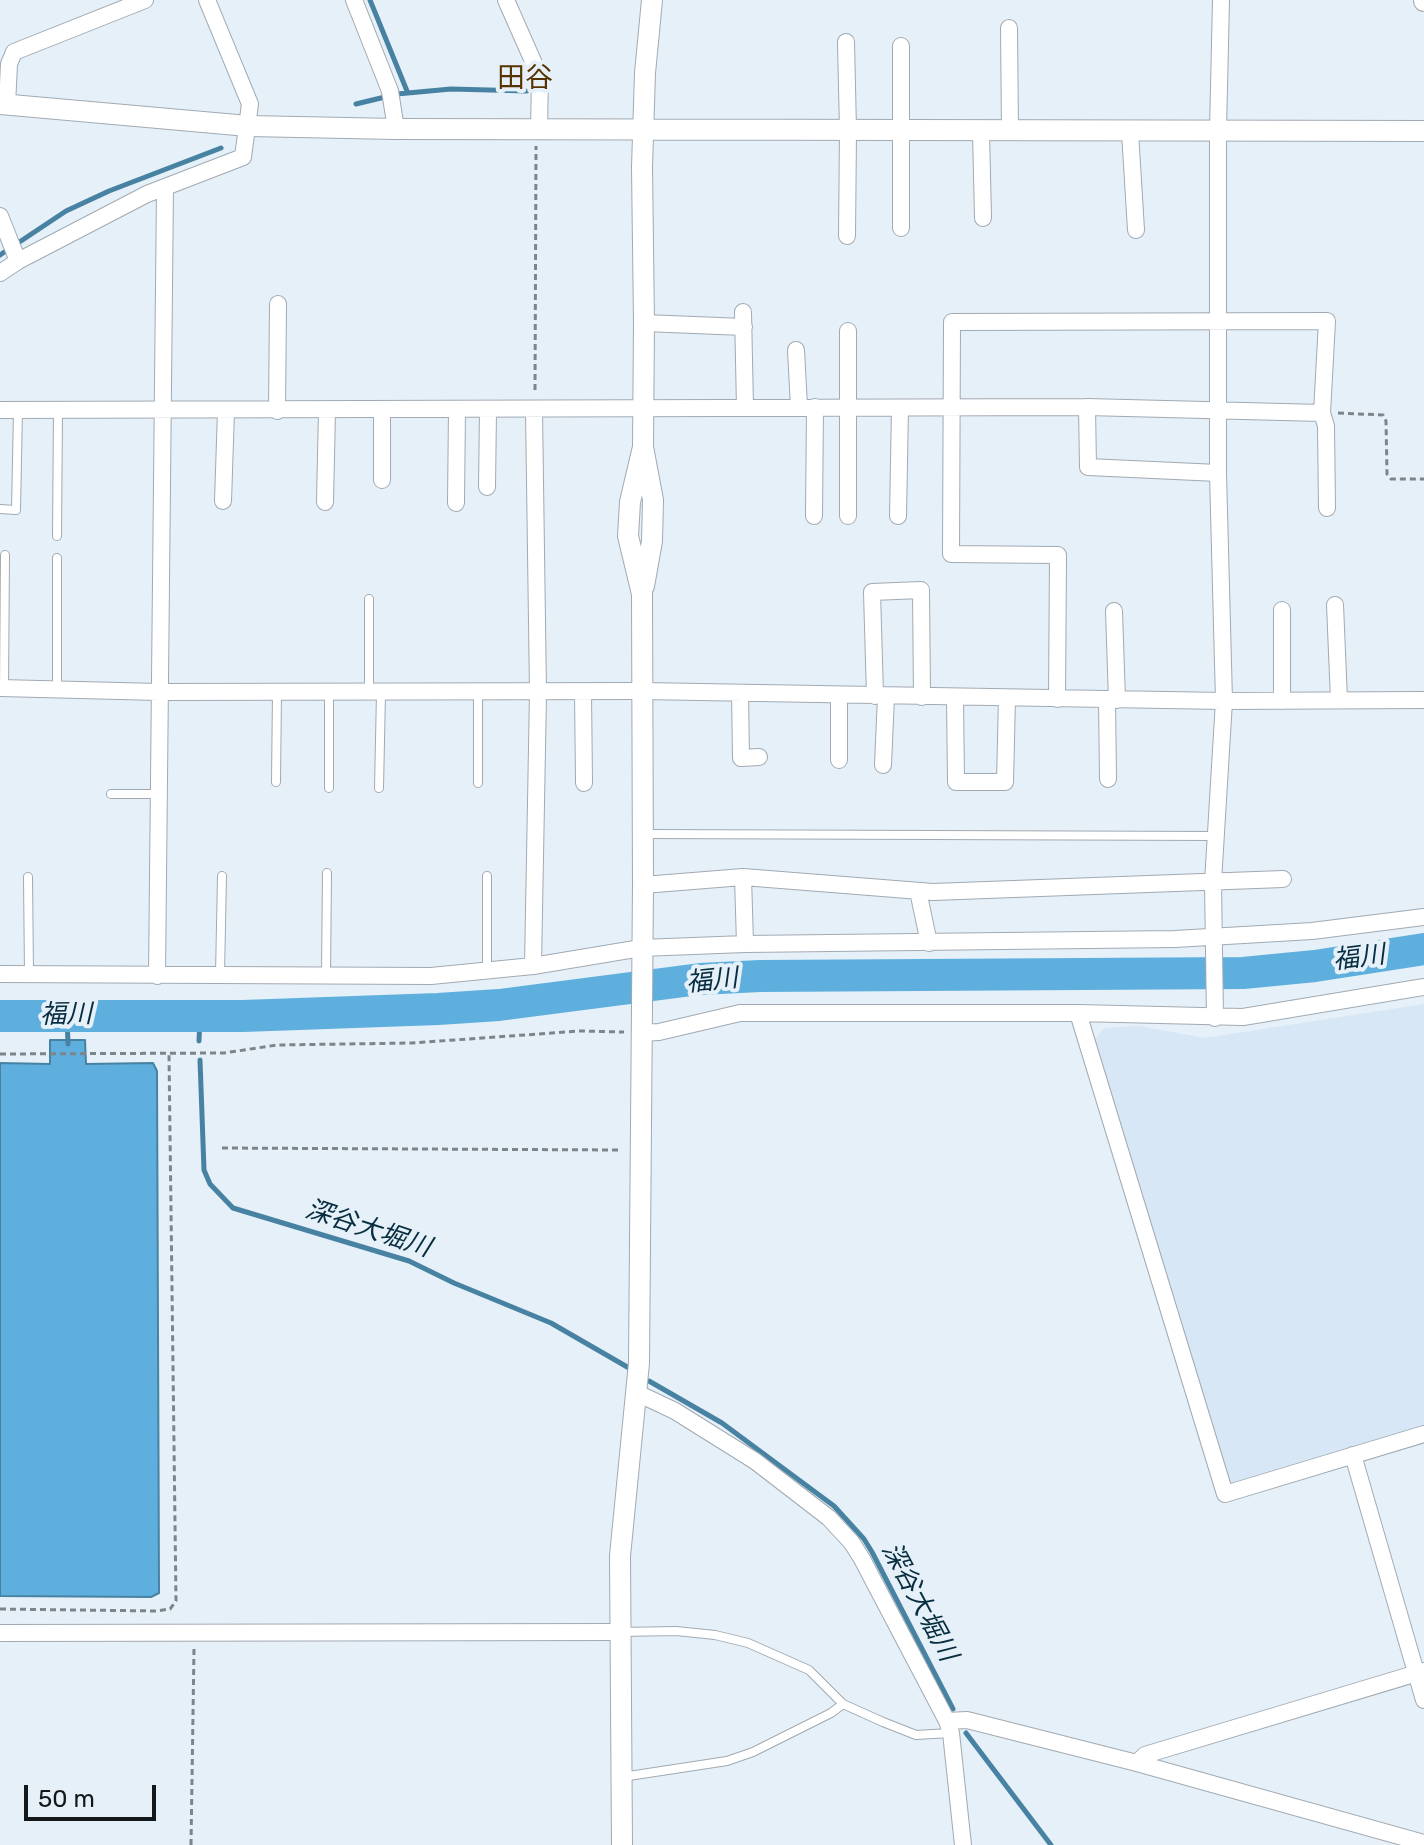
<!DOCTYPE html>
<meta charset="utf-8">
<style>
body{margin:0}
#map{position:relative;width:1424px;height:1845px;overflow:hidden;background:#e6f0f8;font-family:Rubik,sans-serif}
canvas{display:block}
.scale{position:absolute;left:24px;top:1785px;width:132px;height:36px;box-sizing:border-box;border:4px solid #14181a;border-top:0;padding-left:10px;font-size:24px;line-height:28px;white-space:nowrap;color:#14181a;-webkit-text-stroke:6px #e6f0f8;paint-order:stroke}
</style>
<div id="map">
<canvas width="1424" height="1845"></canvas>
<div class="scale">50 m</div>
</div>
<script>
const ctx = document.querySelector('canvas').getContext('2d');
ctx.lineJoin = 'round';
function fill(path, color) {
  ctx.fillStyle = color;
  ctx.fill(path, 'evenodd');
}
function poly(rows) {
  const path = new Path2D();
  for (const r of rows) {
    path.moveTo(r[0], r[1]);
    for (let i = 2; i < r.length; i += 2) path.lineTo(r[i], r[i + 1]);
  }
  return path;
}
function trace(path, color, width, dash) {
  ctx.strokeStyle = color;
  ctx.lineWidth = width;
  ctx.lineCap = dash ? 'butt' : 'round';
  ctx.setLineDash(dash || []);
  ctx.stroke(path);
}
function drawText(font, color, halo, rows, align = 'center') {
  ctx.font = font + ' Rubik,"Noto Sans JP",sans-serif';
  ctx.lineWidth = 8;
  ctx.setLineDash([]);
  ctx.textBaseline = 'middle';
  ctx.strokeStyle = halo;
  ctx.fillStyle = color;
  for (const [text, x, y, turn = 0] of rows) {
    ctx.save();
    ctx.translate(x, y);
    ctx.rotate((+turn || 0) * Math.PI / 180);
    ctx.textAlign = isNaN(turn) ? turn : align;
    if (halo) ctx.strokeText(text, 0, 0);
    ctx.fillText(text, 0, 0);
    ctx.restore();
  }
}
fill(poly([
 [1424,1004,1424,1425,1229,1483,1097,1056,1095,1039,1104,1028,1139,1026,1205,1038]
]), '#d7e7f5');
const water = poly([
 [50,1040,85,1040,86,1064,153,1063,157,1071,159,1593,151,1597,0,1596,0,1063,50,1064,50,1040]
]);
fill(water, '#5eafde');
trace(water, '#4882a3', 2);
trace(poly([
 [370,0,407,91],
 [397,94,451,89,527,91],
 [356,104,385,97],
 [0,255,66,211,109,191,221,148],
 [67,1017,68,1044],
 [199,1041,200,1017],
 [200,1060,204,1170,210,1184,233,1208,409,1261,454,1283,551,1323,629,1368],
 [649,1381,722,1423,834,1506,864,1539,872,1552,953,1709],
 [966,1733,1051,1845]
]), '#4882a3', 5);
trace(poly([
 [0,1016,243,1016,438,1009,499,1005,700,979,760,976,1243,973,1315,966,1424,949]
]), '#5eafde', 32);
const service = poly([
 [0,509,16,510,18,410],
 [57,536,58,410],
 [57,558,57,690],
 [369,599,369,692],
 [4,688,5,555],
 [478,693,478,783],
 [276,782,277,693],
 [329,788,329,693],
 [379,788,381,693],
 [111,794,158,794],
 [645,834,1216,836],
 [28,877,29,973],
 [487,970,487,876],
 [220,975,222,876],
 [326,975,327,873],
 [620,1632,676,1631,715,1635,748,1643,809,1670,843,1704,883,1722,916,1735,951,1733],
 [622,1777,727,1761,753,1752,831,1713,843,1704]
]);
const minor = poly([
 [354,0,390,91,396,129],
 [506,0,540,77,539,129],
 [1009,28,1010,132],
 [846,42,848,131,847,236],
 [901,46,901,228],
 [7,105,9,64,14,52,145,0],
 [981,131,983,218],
 [1130,132,1136,230],
 [0,216,18,261],
 [0,273,18,261,147,194,243,157,250,104,207,0],
 [743,312,745,408],
 [644,323,744,327],
 [848,331,848,516],
 [796,350,799,407],
 [1087,407,1088,467,1218,473],
 [0,410,1087,407,1322,413],
 [382,410,382,480],
 [277,411,278,304],
 [487,487,488,410],
 [223,501,226,411],
 [325,502,327,411],
 [456,503,457,410],
 [814,516,815,407],
 [898,516,900,408],
 [1335,605,1339,700],
 [1282,610,1282,701],
 [1114,611,1117,700],
 [0,688,159,692,642,691,1224,701,1424,700],
 [583,693,584,783],
 [740,693,741,758,759,757],
 [875,696,872,592,921,590,922,697],
 [955,698,956,782,1005,782,1007,698],
 [1057,699,1058,555,951,554,952,322,1327,321,1322,413,1326,426,1327,508],
 [1107,699,1108,779],
 [839,760,839,696],
 [883,765,886,696],
 [743,877,745,944],
 [643,885,743,877,933,892,1283,879],
 [918,891,929,943],
 [533,966,538,693,534,410],
 [0,974,431,976,533,966,641,948,745,944,1175,939,1312,931,1424,917],
 [157,976,165,187],
 [1078,1013,1225,1494,1424,1434],
 [1215,1018,1213,882,1224,701,1218,473,1218,131,1221,0],
 [640,1033,659,1032,740,1013,1078,1013,1243,1017,1424,987],
 [637,1393,675,1411,755,1461,829,1518,852,1543,862,1559,947,1721],
 [1353,1455,1424,1700],
 [0,1633,620,1632],
 [1137,1763,1145,1755,1424,1671],
 [963,1845,951,1733,947,1721,967,1720,1137,1763,1424,1843]
]);
const tertiary = poly([
 [1424,0,1424,1],
 [0,104,248,126,396,129,1424,131],
 [644,586,652,541,653,500,643,447,644,323,642,167,645,73,652,0],
 [622,1845,620,1556,639,1363,643,885,642,594,628,536,630,502,643,447]
]);
trace(service, '#a1aab2', 10);
trace(minor, '#a1aab2', 18);
trace(tertiary, '#a1aab2', 22);
trace(poly([
 [535,390,536,146],
 [1338,413,1383,415,1386,421,1387,474,1391,479,1424,479],
 [0,1054,224,1053,277,1045,412,1043,580,1031,624,1032],
 [222,1148,622,1150],
 [0,1609,156,1611,170,1609,176,1601,169,1054],
 [191,1845,194,1649]
]), '#7e858a', 3, [6, 4]);
trace(service, '#fff', 8);
trace(minor, '#fff', 16);
trace(tertiary, '#fff', 20);
drawText('italic 26px', '#072d40', '#e6f0f8', [
 ["福川",1359,958,-7],
 ["福川",712,981,-6],
 ["福川",66,1015,-1],
 ["深谷大堀川",368,1229,18],
 ["深谷大堀川",919,1602,62]
]);
drawText('28px', '#573300', '#e6f0f8', [
 ["田谷",525,79]
]);
</script>
